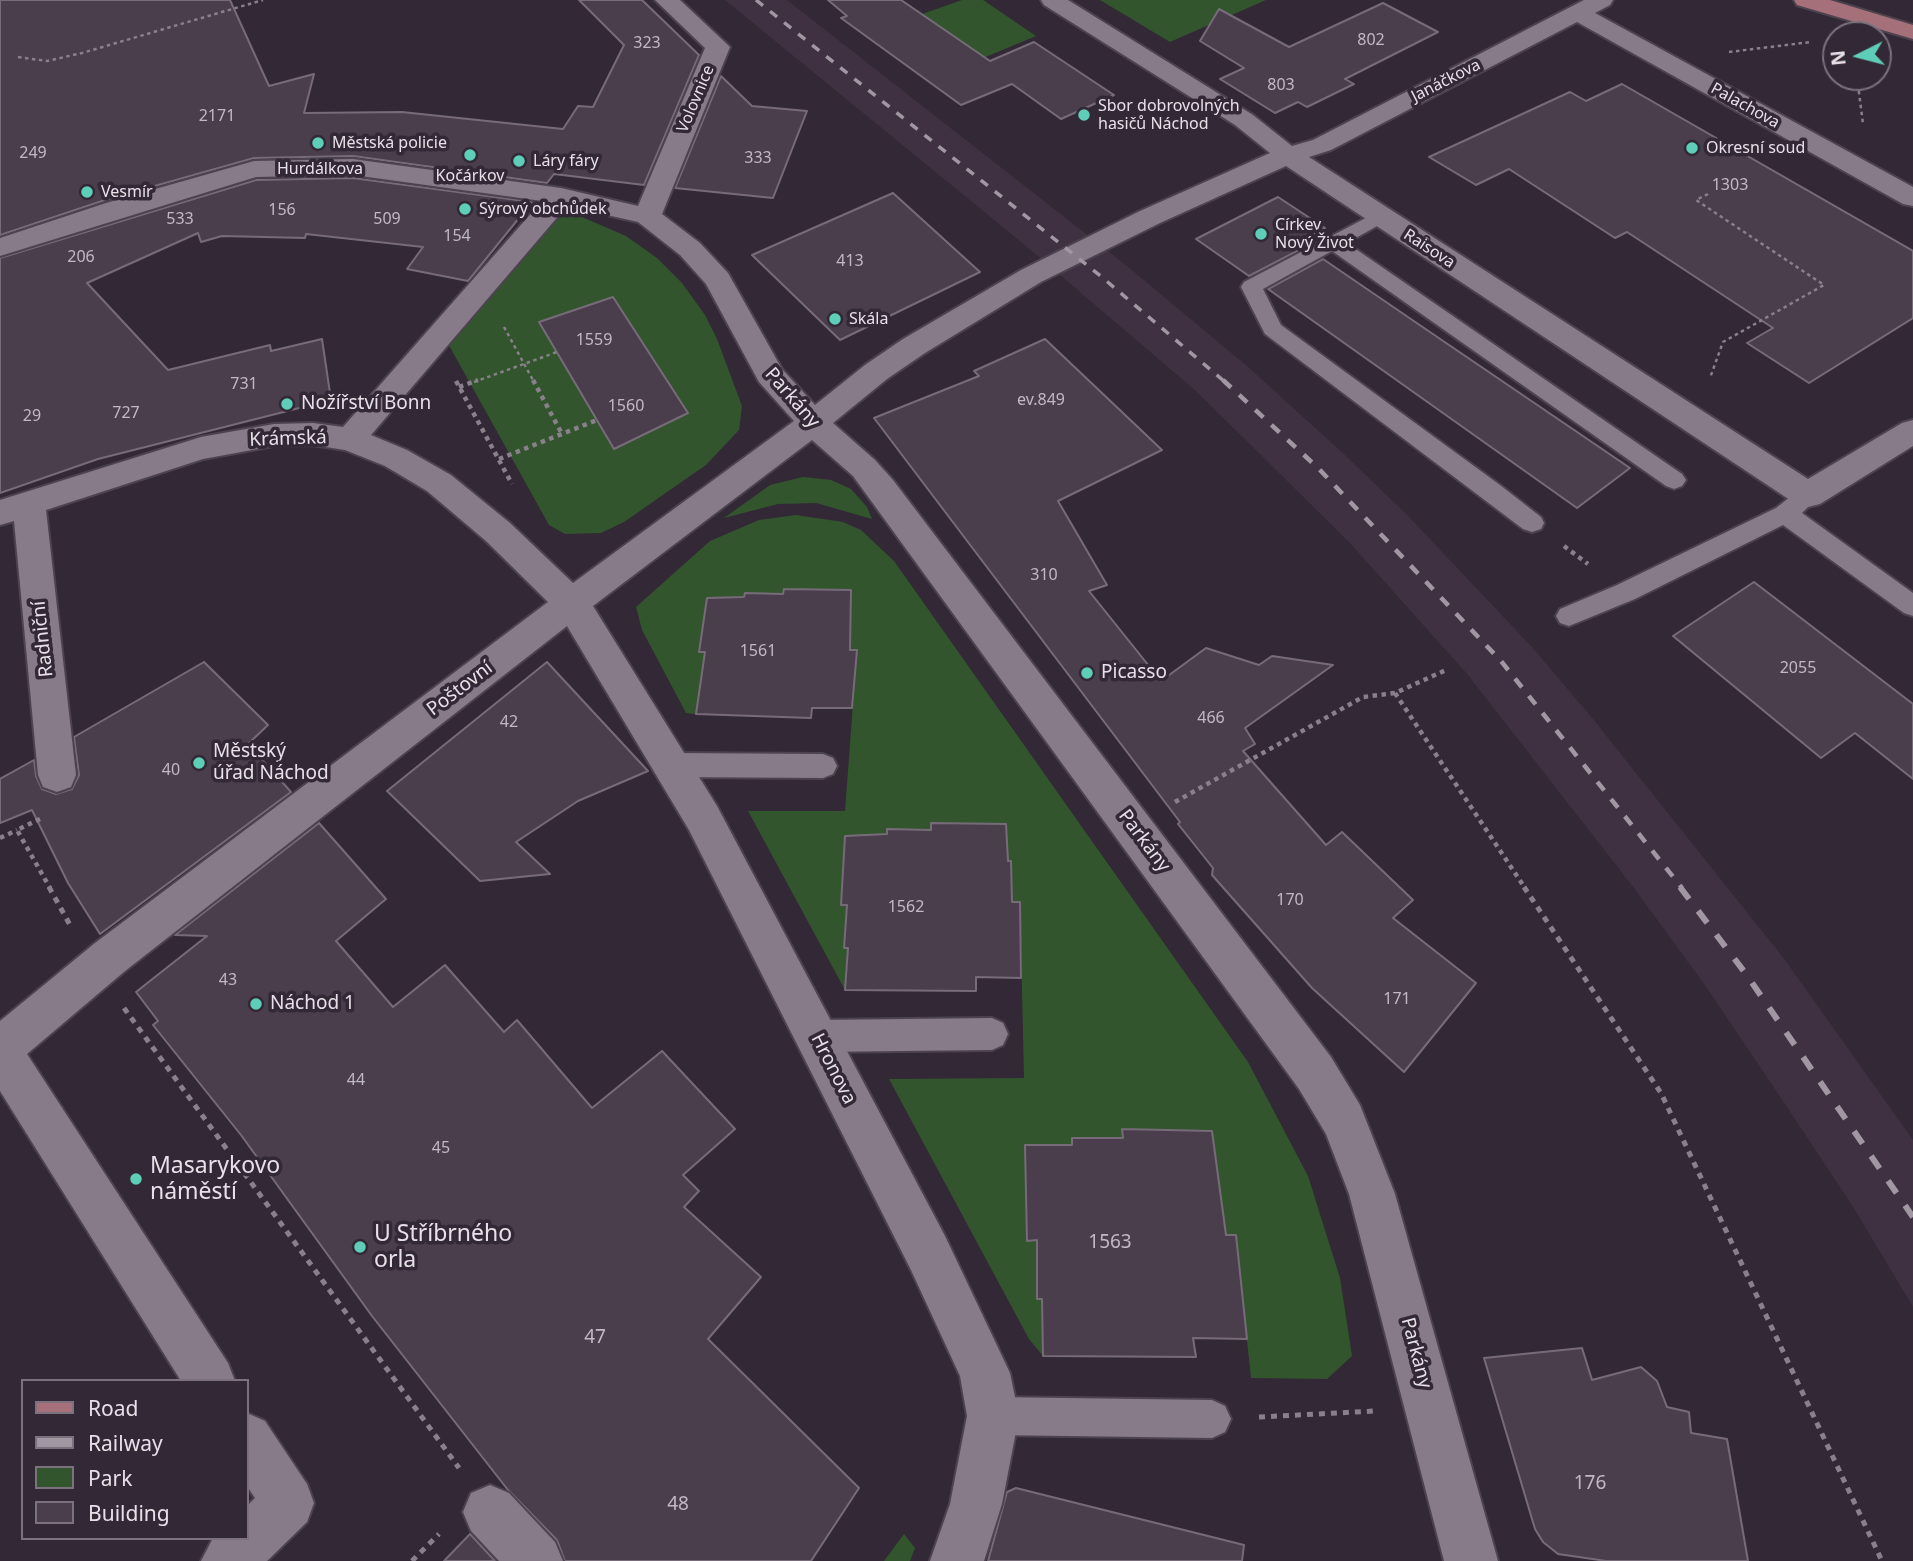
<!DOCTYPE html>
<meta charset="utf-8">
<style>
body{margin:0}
#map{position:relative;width:1913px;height:1561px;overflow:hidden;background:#332835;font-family:"Noto Sans",sans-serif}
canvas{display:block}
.legend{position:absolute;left:21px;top:1379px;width:228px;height:161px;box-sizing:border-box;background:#332835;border:2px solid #7b727d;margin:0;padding:9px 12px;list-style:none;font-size:21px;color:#e8e0e9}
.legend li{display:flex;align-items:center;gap:14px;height:35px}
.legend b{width:35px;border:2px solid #7b727d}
.north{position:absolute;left:1822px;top:21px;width:70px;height:70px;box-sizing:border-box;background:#332835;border:2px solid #7b727d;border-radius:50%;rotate:264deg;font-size:19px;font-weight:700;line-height:28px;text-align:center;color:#e8e0e9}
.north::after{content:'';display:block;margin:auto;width:24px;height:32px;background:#5eceb8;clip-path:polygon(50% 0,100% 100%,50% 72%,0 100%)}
</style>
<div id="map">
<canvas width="1913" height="1561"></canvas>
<ul class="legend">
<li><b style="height:9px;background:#a57079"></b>Road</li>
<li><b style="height:9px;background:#a097a2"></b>Railway</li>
<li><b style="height:19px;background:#32552e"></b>Park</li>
<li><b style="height:19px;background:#4a3e4c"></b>Building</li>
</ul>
<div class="north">N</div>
</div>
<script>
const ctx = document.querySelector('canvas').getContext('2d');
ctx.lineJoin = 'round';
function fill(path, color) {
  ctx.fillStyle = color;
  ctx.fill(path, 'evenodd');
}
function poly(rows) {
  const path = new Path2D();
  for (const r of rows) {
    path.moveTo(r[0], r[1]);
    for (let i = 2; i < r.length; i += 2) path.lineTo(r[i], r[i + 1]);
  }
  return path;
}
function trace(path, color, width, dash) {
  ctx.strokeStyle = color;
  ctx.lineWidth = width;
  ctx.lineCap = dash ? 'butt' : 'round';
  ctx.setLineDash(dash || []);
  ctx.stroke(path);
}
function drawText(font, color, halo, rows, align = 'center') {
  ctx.font = font + ' "Noto Sans",sans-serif';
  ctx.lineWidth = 7;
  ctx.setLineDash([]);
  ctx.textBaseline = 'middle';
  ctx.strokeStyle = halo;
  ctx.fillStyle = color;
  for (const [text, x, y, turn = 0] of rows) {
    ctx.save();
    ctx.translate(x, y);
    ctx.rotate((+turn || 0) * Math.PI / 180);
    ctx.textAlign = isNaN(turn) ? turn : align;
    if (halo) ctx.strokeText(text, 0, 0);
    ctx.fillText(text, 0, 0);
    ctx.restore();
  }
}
fill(poly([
 [725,0,787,0,1127,266,1247,366,1345,455,1409,517,1532,647,1593,719,1785,960,1913,1140,1913,1307,1852,1205,1783,1101,1707,988,1634,888,1468,675,1350,543,1196,391,1026,246]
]), '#403142');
fill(poly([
 [962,0,983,0,1036,36,928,81,863,35],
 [1100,0,1266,0,1170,42],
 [559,212,582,217,626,236,657,258,682,283,705,315,717,339,742,406,739,430,706,465,624,522,601,533,565,534,549,525,446,340],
 [803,477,831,480,851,489,867,507,872,519,816,503,778,504,724,518,770,485],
 [796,515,843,522,861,530,894,561,1248,1062,1308,1176,1340,1278,1352,1356,1327,1379,1251,1378,1236,1236,1226,1235,1212,1131,1123,1129,1123,1138,1072,1138,1072,1145,1028,1241,1037,1240,1037,1298,1042,1299,1043,1356,1029,1339,889,1079,1024,1078,1020,902,1012,902,1011,862,1008,861,1006,825,931,830,888,829,887,834,845,836,841,905,847,905,844,947,848,948,845,990,748,811,845,811,857,650,850,650,851,590,784,589,783,594,745,593,744,597,707,598,699,651,705,652,700,684,703,685,701,715,686,713,642,630,636,607,710,541,759,520],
 [904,1534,915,1548,910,1561,884,1561]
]), '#32552e');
const building = poly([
 [0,0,230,0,269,86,314,74,304,113,402,112,563,129,578,106,593,107,624,45,579,0,642,0,699,55,644,185,554,174,547,183,353,156,254,158,105,200,0,235,0,0],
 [828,0,901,0,990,61,1034,42,1114,95,1061,119,1012,84,961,105,841,18,847,16,828,0],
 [1383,3,1438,32,1345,79,1354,84,1307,107,1298,102,1275,113,1220,79,1244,68,1200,41,1219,9,1289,47,1383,3],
 [721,76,752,106,807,111,773,198,675,188,721,76],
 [1622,84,1913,251,1913,318,1809,383,1747,343,1773,328,1627,232,1615,238,1509,169,1476,185,1429,157,1570,92,1586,101,1622,84],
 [353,178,532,202,468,281,407,269,423,247,306,234,305,238,222,236,201,242,198,233,87,283,168,370,270,345,271,351,322,339,331,400,98,459,0,493,0,258,256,180,353,178],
 [893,193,980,272,840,340,752,255,893,193],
 [1278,197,1325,228,1299,242,1305,247,1249,276,1196,239,1278,197],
 [1323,259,1427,330,1630,468,1577,508,1268,289,1323,259],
 [613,297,688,413,614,449,539,322,613,297],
 [1045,339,1162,450,1058,501,1107,585,1089,591,1161,681,1206,648,1259,665,1272,656,1333,665,1245,728,1255,744,1243,751,1326,845,1342,832,1413,900,1393,918,1476,983,1404,1072,1312,988,1212,875,1213,868,1178,824,1180,822,874,418,979,376,974,371,1045,339],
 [1754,582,1913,704,1913,779,1855,733,1821,758,1673,636,1754,582],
 [784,589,851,590,850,650,857,650,852,708,812,708,811,718,696,714,705,652,699,652,707,598,744,597,745,593,783,594,784,589],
 [204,662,268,725,248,744,291,792,100,934,68,883,32,810,0,823,0,779,34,760,36,776,42,789,56,794,72,789,79,775,74,737,204,662],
 [547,662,648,771,578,801,516,842,550,874,480,881,387,791,547,662],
 [319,823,386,899,336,941,393,1007,445,965,504,1032,517,1020,592,1108,662,1051,735,1129,683,1175,699,1191,684,1207,761,1277,708,1339,859,1488,811,1561,565,1561,557,1540,508,1490,372,1316,241,1135,153,1025,158,1021,136,992,207,936,175,935,319,823],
 [931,823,1006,824,1008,861,1011,861,1012,902,1020,902,1021,978,976,977,976,991,845,990,848,948,844,948,847,905,841,905,845,836,887,834,887,829,931,830,931,823],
 [1122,1129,1212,1131,1226,1235,1236,1235,1247,1339,1193,1338,1196,1357,1043,1356,1042,1299,1037,1299,1037,1240,1027,1241,1025,1145,1072,1145,1072,1138,1123,1138,1122,1129],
 [1582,1348,1592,1380,1641,1367,1657,1381,1667,1407,1689,1412,1691,1433,1727,1439,1748,1561,1606,1561,1558,1554,1543,1542,1535,1529,1484,1358,1582,1348],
 [1016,1488,1244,1545,1242,1561,988,1561,1007,1492,1016,1488],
 [470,1534,495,1561,444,1561,470,1534]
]);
fill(building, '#4a3e4c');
trace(building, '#776b7a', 2);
const lane = poly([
 [1379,211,1386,213,1389,217,1386,221,1347,243,1682,474,1686,480,1682,486,1674,489,1666,486,1332,251,1263,289,1281,325,1500,485,1541,517,1544,523,1541,529,1532,532,1523,529,1265,334,1241,287,1244,282,1379,211],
 [1808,486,1816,489,1820,495,1802,513,1913,593,1913,616,1904,613,1783,525,1635,599,1569,626,1560,623,1556,616,1560,609,1617,585,1776,508,1800,489,1808,486],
 [671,753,823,754,833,758,837,766,833,774,823,778,671,777,661,773,657,765,661,757,671,753],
 [992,1018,1003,1023,1008,1034,1003,1045,992,1050,816,1052,805,1047,800,1036,805,1025,816,1020,992,1018],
 [993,1397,1212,1400,1225,1406,1231,1419,1225,1432,1212,1438,993,1435,980,1429,974,1416,980,1403,993,1397]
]);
const street = poly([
 [655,0,680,0,730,47,662,214,700,243,728,273,782,369,815,405,865,365,903,339,1021,270,1140,211,1270,153,1235,125,1044,5,1041,0,1068,0,1253,115,1292,146,1313,140,1584,0,1613,0,1610,5,1595,13,1913,187,1913,206,1903,204,1577,22,1331,150,1309,157,1808,479,1902,423,1913,420,1913,446,1820,504,1808,507,1796,504,1286,166,1160,223,1041,282,925,353,887,379,833,423,875,460,893,480,1331,1057,1360,1105,1395,1194,1498,1561,1444,1561,1349,1194,1326,1134,1299,1089,869,498,853,476,812,440,593,606,717,806,945,1236,1010,1373,1019,1416,1002,1504,984,1561,930,1561,950,1504,967,1416,960,1376,911,1270,689,830,567,626,125,971,27,1054,228,1363,235,1381,181,1381,0,1091,0,1021,95,943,548,602,486,541,427,491,385,466,345,450,313,445,274,446,203,459,46,510,76,775,71,787,57,792,43,787,38,775,14,521,0,525,0,500,201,437,274,424,313,423,343,427,542,201,353,175,256,177,0,256,0,238,106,203,254,161,353,159,561,188,638,206,705,48,655,0],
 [567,206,638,222,680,255,706,284,759,382,794,421,573,583,510,523,451,475,407,450,371,435,567,206],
 [247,1413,265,1421,307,1484,314,1503,307,1522,267,1561,201,1561,213,1538,247,1538,247,1506,255,1498,247,1486,247,1413],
 [490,1485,509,1493,555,1542,563,1561,499,1561,471,1531,463,1512,471,1493,490,1485]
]);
const primary = poly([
 [1794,0,1830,0,1913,25,1913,39,1797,5,1794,0]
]);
trace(lane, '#4c434e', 4);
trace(street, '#4c434e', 4);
trace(primary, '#4c434e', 4);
trace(poly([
 [1729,52,1811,42],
 [18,57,47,61,82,53,263,0],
 [1857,77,1863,124],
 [1708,194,1696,200,1824,285,1723,342,1710,378],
 [504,327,534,382],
 [474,382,557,352]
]), '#89808b', 2.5, [3.5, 3.5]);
trace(poly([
 [533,380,562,434],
 [456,381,512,484],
 [459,387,478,380],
 [499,459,597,420],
 [1564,546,1588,564],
 [1395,693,1525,888],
 [1175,802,1363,697,1395,693,1446,670],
 [40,819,17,830,50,888],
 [0,838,17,830]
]), '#89808b', 4.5, [4.5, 4.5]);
trace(poly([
 [49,887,70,925],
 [1524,887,1661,1093,1882,1561],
 [124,1008,459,1468],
 [1259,1417,1375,1411],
 [412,1561,439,1534]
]), '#89808b', 5, [6, 6]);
fill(lane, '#877a89');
fill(street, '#877a89');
fill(primary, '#a57079');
trace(poly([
 [756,0,1103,278,1225,382]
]), '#a097a2', 3.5, [9, 9]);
trace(poly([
 [1223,380,1318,468,1501,661,1682,888]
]), '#a097a2', 4.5, [11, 11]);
trace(poly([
 [1680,887,1746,974,1913,1217]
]), '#a097a2', 6, [15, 15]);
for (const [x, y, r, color] of [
 [1084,115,7,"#5eceb8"],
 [318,143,7,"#5eceb8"],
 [1692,148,7,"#5eceb8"],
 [470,155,7,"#5eceb8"],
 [519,161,7,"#5eceb8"],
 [87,192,7,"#5eceb8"],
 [465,209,7,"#5eceb8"],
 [1261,234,7,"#5eceb8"],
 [835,319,7,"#5eceb8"],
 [287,404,7,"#5eceb8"],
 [1087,673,7,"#5eceb8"],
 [199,763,7,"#5eceb8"],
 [256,1004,7,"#5eceb8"],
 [136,1179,7,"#5eceb8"],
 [360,1247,7,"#5eceb8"]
]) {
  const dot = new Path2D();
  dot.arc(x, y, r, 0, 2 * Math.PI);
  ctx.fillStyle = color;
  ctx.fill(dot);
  trace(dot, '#332835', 2.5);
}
drawText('16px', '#c0b8c2', null, [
 ["802",1371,40],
 ["323",647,43],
 ["803",1281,85],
 ["2171",217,116],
 ["249",33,153],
 ["333",758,158],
 ["1303",1730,185],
 ["156",282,210],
 ["533",180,219],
 ["509",387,219],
 ["154",457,236],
 ["206",81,257],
 ["413",850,261],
 ["1559",594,340],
 ["731",244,384],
 ["ev.849",1041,400],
 ["1560",626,406],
 ["727",126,413],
 ["29",32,416],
 ["310",1044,575],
 ["1561",758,651],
 ["2055",1798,668],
 ["466",1211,718],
 ["42",509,722],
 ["40",171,770],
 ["170",1290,900],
 ["1562",906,907],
 ["43",228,980],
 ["171",1397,999],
 ["44",356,1080],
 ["45",441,1148]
]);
drawText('16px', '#e8e0e9', '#332835', [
 ["Janáčkova",1446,81,-27],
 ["Volovnice",696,99,-67],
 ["Palachova",1745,106,29],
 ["Hurdálkova",320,169],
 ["Raisova",1429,249,33]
]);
drawText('16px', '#e8e0e9', '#332835', [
 ["Sbor dobrovolných",1098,106],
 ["hasičů Náchod",1098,124],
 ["Městská policie",332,143],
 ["Okresní soud",1706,148],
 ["Láry fáry",533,161],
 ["Kočárkov",470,176,"center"],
 ["Vesmír",101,192],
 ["Sýrový obchůdek",479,209],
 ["Církev",1275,225],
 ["Nový Život",1275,243],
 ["Skála",849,319]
], 'left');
drawText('19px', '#e8e0e9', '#332835', [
 ["Parkány",792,398,49],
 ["Krámská",288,439,-2],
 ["Radniční",43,639,-96],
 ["Poštovní",460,689,-37],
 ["Parkány",1144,841,53],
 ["Hronova",833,1069,63],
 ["Parkány",1416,1353,75]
]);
drawText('19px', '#e8e0e9', '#332835', [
 ["Nožířství Bonn",301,404],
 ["Picasso",1101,673],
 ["Městský",213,752],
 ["úřad Náchod",213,774],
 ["Náchod 1",270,1004]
], 'left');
drawText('19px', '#c0b8c2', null, [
 ["1563",1110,1243],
 ["47",595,1338],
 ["176",1590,1484],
 ["48",678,1505]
]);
drawText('23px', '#e8e0e9', '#332835', [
 ["Masarykovo",150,1166],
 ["náměstí",150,1192],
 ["U Stříbrného",374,1234],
 ["orla",374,1260]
], 'left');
</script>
